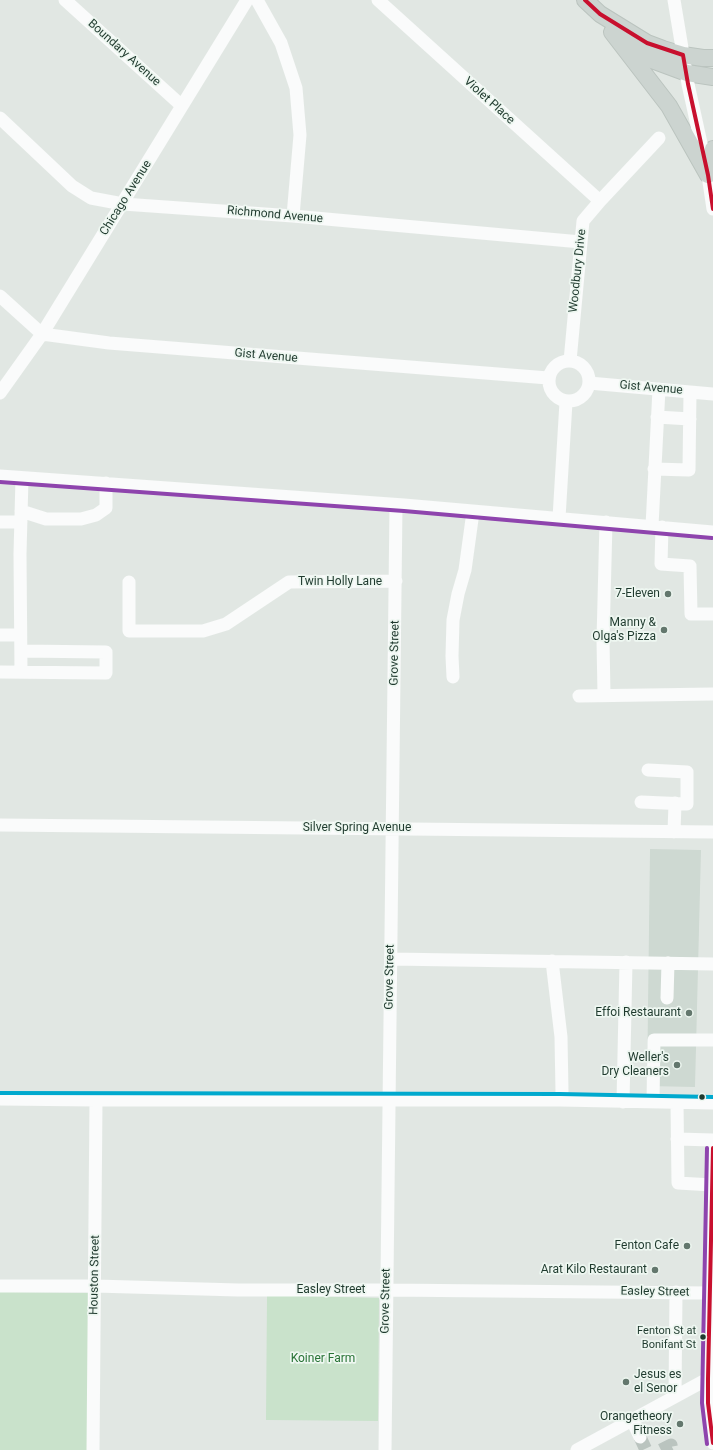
<!DOCTYPE html>
<style>
body{margin:0}
canvas{display:block;background:#e1e7e3}
</style>
<canvas width="713" height="1450"></canvas>
<script>
const ctx = document.querySelector('canvas').getContext('2d');
ctx.lineJoin = 'round';
function fill(path, color) {
  ctx.fillStyle = color;
  ctx.fill(path, 'evenodd');
}
function poly(rows) {
  const path = new Path2D();
  for (const r of rows) {
    if (r.length === 3) {
      path.moveTo(r[0] + r[2], r[1]);
      path.arc(r[0], r[1], r[2], 0, 2 * Math.PI);
      continue;
    }
    path.moveTo(r[0], r[1]);
    for (let i = 2; i < r.length; i += 2) path.lineTo(r[i], r[i + 1]);
  }
  return path;
}
function trace(path, color, width, dash) {
  ctx.strokeStyle = color;
  ctx.lineWidth = width;
  ctx.lineCap = dash ? 'butt' : 'round';
  ctx.setLineDash(dash || []);
  ctx.stroke(path);
}
function drawText(font, color, halo, rows, align = 'center') {
  ctx.font = font + ' Roboto,sans-serif';
  ctx.lineWidth = 3.5;
  ctx.setLineDash([]);
  ctx.textBaseline = 'middle';
  ctx.strokeStyle = halo;
  ctx.fillStyle = color;
  for (const [text, x, y, turn = 0] of rows) {
    ctx.save();
    ctx.translate(x, y);
    ctx.rotate((+turn || 0) * Math.PI / 180);
    ctx.textAlign = isNaN(turn) ? turn : align;
    if (halo) ctx.strokeText(text, 0, 0);
    ctx.fillText(text, 0, 0);
    ctx.restore();
  }
}
fill(poly([
 [650,849,701,850,695,1087,647,1086]
]), '#ced9d2');
fill(poly([
 [0,1288,13,1292,90,1293,90,1450,0,1450],
 [267,1295,379,1298,378,1421,266,1420]
]), '#c9e2cb');
trace(poly([
 [640,1437,646,1450],
 [661,1450,671,1445,672,1450]
]), '#bac4bf', 13, [13, 6]);
const major = poly([
 [585,0,600,14,647,43,663,49,683,55,703,58,713,58],
 [612,32,669,106,708,175],
 [626,44,652,60,687,73,713,77],
 [708,175,713,149]
]);
trace(major, '#bbc4bf', 18);
trace(poly([
 [65,0,182,106],
 [257,0,281,43,296,88,300,135,293,216],
 [378,0,600,201],
 [674,0,688,84,708,175,713,209],
 [0,118,72,186,91,198,123,204,293,216,581,242],
 [0,296,42,334,109,343,548,378],
 [569,381,20],
 [570,361,583,221,600,201,659,138],
 [589,383,713,394],
 [0,393,42,334,247,0],
 [657,417,690,419],
 [654,469,689,470,690,392],
 [0,476,404,505,713,532],
 [21,511,46,519,81,519,96,515,106,508,106,483],
 [559,518,566,402],
 [0,522,21,522],
 [652,526,659,389],
 [662,527,661,564,690,566,691,614,713,614],
 [129,582,129,631,203,631,226,624,289,582,396,581],
 [0,635,20,635],
 [0,672,106,673,106,652,21,651],
 [21,672,20,554,22,478],
 [453,677,452,656,453,620,458,594,465,570,473,512],
 [604,695,603,640,606,522],
 [579,696,713,694],
 [641,802,687,804,687,772,648,770],
 [0,825,713,832],
 [674,832,675,803],
 [391,959,713,964],
 [552,961,561,1037,562,1092,560,1100],
 [667,998,668,963],
 [0,1099,96,1100,560,1100,713,1103],
 [623,1102,626,962],
 [653,1102,654,1040,713,1040],
 [677,1102,678,1183,712,1185],
 [677,1139,713,1140],
 [713,1148,708,1379,708,1403,713,1443],
 [0,1286,95,1286,238,1290,386,1290,709,1293],
 [675,1396,676,1292],
 [632,1420,640,1437],
 [93,1450,96,1100],
 [385,1450,396,505],
 [577,1450,713,1376]
]), '#fafbfb', 13);
trace(major, '#ccd4d0', 16);
trace(poly([
 [585,0,600,14,647,43,683,55,688,84,708,175,713,209],
 [713,1148,708,1379,708,1403,713,1443]
]), '#c8102e', 4);
trace(poly([
 [0,482,404,511,712,538],
 [707,1148,702,1403,707,1444]
]), '#8e44ad', 4);
trace(poly([
 [0,1093,560,1094,713,1097]
]), '#00a9ce', 4);
for (const [x, y, r, color] of [
 [668,594,4,"#63776d"],
 [664,630,4,"#63776d"],
 [689,1013,4,"#63776d"],
 [677,1065,4,"#63776d"],
 [702,1097,3.5,"#1f3a2e"],
 [687,1246,4,"#63776d"],
 [655,1270,4,"#63776d"],
 [703,1337,3.5,"#1f3a2e"],
 [626,1382,4,"#63776d"],
 [680,1424,4,"#63776d"]
]) {
  const dot = new Path2D();
  dot.arc(x, y, r, 0, 2 * Math.PI);
  ctx.fillStyle = color;
  ctx.fill(dot);
  trace(dot, '#eef7f1', 1.5);
}
drawText('11px', '#1f3a2e', '#eef7f1', [
 ["Fenton St at",696,1331],
 ["Bonifant St",696,1345]
], 'right');
drawText('12px', '#1f3a2e', '#eef7f1', [
 ["Boundary Avenue",124,53,42],
 ["Violet Place",489,101,42],
 ["Chicago Avenue",126,198,-58],
 ["Richmond Avenue",275,215,5],
 ["Woodbury Drive",578,271,-84],
 ["Gist Avenue",266,356,5],
 ["Gist Avenue",651,388,5],
 ["Twin Holly Lane",340,582],
 ["Grove Street",395,653,-89],
 ["Silver Spring Avenue",357,828],
 ["Grove Street",390,977,-89],
 ["Houston Street",95,1275,-89],
 ["Easley Street",331,1290],
 ["Easley Street",655,1292,1],
 ["Grove Street",386,1301,-89]
]);
drawText('12px', '#1f3a2e', '#eef7f1', [
 ["7-Eleven",660,594],
 ["Manny &",656,623],
 ["Olga's Pizza",656,637],
 ["Effoi Restaurant",681,1013],
 ["Weller's",669,1058],
 ["Dry Cleaners",669,1072],
 ["Fenton Cafe",679,1246],
 ["Arat Kilo Restaurant",647,1270],
 ["Jesus es",634,1375,"left"],
 ["el Senor",634,1389,"left"],
 ["Orangetheory",672,1417],
 ["Fitness",672,1431]
], 'right');
drawText('12px', '#287336', '#eef7f1', [
 ["Koiner Farm",323,1359]
]);
</script>
